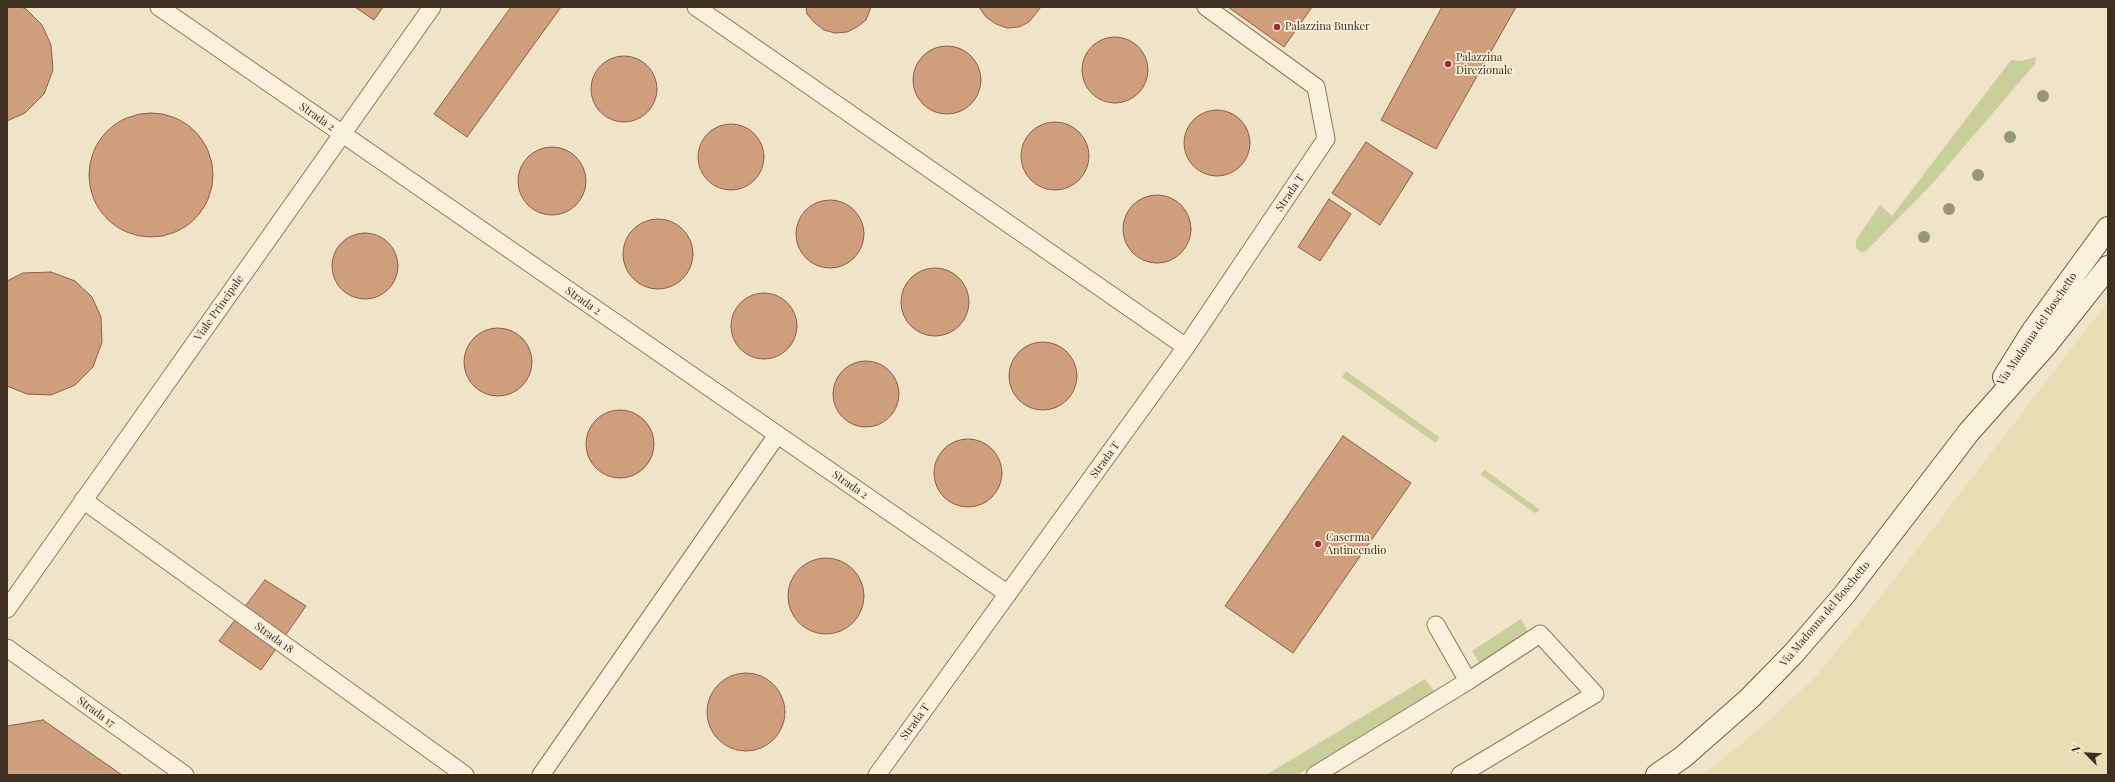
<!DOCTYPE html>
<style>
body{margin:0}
#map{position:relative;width:2115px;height:782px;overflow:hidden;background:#f0e4c8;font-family:"Playfair Display",serif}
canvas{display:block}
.frame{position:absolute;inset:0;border:8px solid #3d2e20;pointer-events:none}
.north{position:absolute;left:2067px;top:734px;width:40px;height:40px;-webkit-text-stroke:3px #f7eed8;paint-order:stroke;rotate:294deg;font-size:11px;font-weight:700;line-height:16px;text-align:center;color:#3d2e20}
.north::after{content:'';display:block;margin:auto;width:14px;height:18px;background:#3d2e20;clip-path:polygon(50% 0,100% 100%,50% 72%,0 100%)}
</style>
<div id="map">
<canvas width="2115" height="782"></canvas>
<div class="frame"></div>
<div class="north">N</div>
</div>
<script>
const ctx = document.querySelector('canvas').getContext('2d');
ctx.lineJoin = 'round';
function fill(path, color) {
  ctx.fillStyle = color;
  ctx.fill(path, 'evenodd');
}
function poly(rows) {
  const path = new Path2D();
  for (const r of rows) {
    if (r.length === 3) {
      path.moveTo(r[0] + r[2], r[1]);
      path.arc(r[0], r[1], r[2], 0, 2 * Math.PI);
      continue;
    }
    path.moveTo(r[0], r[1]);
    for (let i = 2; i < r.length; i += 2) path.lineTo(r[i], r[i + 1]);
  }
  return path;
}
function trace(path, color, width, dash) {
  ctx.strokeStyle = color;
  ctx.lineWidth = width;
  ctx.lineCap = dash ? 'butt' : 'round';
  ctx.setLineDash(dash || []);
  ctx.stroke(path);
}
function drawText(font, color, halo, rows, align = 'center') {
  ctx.font = font + ' "Playfair Display",serif';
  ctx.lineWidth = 3.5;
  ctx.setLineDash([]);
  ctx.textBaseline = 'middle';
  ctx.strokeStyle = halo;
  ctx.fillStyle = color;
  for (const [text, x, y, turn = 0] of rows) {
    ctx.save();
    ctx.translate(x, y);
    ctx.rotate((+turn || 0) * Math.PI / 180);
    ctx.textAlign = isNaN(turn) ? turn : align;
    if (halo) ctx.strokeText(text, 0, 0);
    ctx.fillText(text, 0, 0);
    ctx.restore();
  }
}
fill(poly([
 [2108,301,2108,775,1703,775,1763,726,1815,677,1868,613]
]), '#e6deb5');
fill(poly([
 [2036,57,2035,64,1931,185,1866,251,1861,252,1856,248,1856,240,1880,205,1892,216,2011,60,2021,61],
 [1346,371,1439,437,1436,443,1342,377],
 [1485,470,1540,510,1535,513,1480,474],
 [1521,619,1528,632,1480,664,1472,651],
 [1425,679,1434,691,1297,775,1266,775]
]), '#c9cf9b');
const building = poly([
 [7,7,21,7,26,9,42,25,51,45,53,70,44,94,25,113,7,121,7,7],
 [355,7,383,7,374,20,355,7],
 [511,7,561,7,467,137,434,114,511,7],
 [806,7,871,7,866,20,857,27,847,32,835,33,824,30,815,23,807,14,806,7],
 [979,7,1041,7,1029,22,1019,27,1007,28,996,24,986,17,979,7],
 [1228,7,1312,7,1284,47,1228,7],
 [1442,7,1516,7,1436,149,1381,120,1442,7],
 [1115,70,33],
 [947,80,34],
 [624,89,33],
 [1217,143,33],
 [151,175,62],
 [1055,156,34],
 [731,157,33],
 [1366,142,1413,173,1380,225,1332,193,1366,142],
 [552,181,34],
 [1157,229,34],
 [1329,199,1351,214,1320,261,1298,247,1329,199],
 [830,234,34],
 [658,254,35],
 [365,266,33],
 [935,302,34],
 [51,272,75,281,92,297,101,317,102,342,93,367,75,385,51,395,27,394,7,386,7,281,23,273,51,272],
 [764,326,33],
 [498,362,34],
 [1043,376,34],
 [866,394,33],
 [620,444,34],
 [1343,436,1411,483,1293,653,1225,606,1343,436],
 [968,473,34],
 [826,596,38],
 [265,580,306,606,261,670,219,641,265,580],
 [746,712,39],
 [43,720,122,775,7,775,7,726,43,720]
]);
fill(building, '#cf9f7d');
trace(building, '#8d5f41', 1);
const lane = poly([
 [159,7,1008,594],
 [696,7,1186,347],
 [83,500,465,775],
 [7,609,432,7],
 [1436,625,1468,681,1540,634,1595,694,1460,775],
 [7,648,185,775],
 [541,775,777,435],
 [877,775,1186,347,1326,139,1316,87,1206,7],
 [1315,775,1468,681]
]);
const secondary = poly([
 [2004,377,2032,332,2108,228],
 [1657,775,1683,757,1750,698,1793,654,1844,595,1969,432,2047,344,2108,267]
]);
trace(lane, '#8d765c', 19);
trace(secondary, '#6f573f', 24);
trace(lane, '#faf1dc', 17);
trace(secondary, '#faf1dc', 22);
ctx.fillStyle = '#96986f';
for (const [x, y] of [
 [2043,96],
 [2010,137],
 [1978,175],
 [1949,209],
 [1924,237]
]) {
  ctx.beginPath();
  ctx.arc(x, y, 6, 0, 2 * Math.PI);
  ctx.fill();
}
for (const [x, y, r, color] of [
 [1277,27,4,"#9e2a2b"],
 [1448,64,4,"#9e2a2b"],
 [1318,544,4,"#9e2a2b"]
]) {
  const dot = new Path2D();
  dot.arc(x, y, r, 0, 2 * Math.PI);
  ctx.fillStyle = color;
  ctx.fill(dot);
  trace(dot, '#f7eed8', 1.5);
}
drawText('11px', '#3d2e20', '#f7eed8', [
 ["Palazzina Bunker",1285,27],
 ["Palazzina",1456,58],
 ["Direzionale",1456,71],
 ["Caserma",1326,538],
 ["Antincendio",1326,551]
], 'left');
drawText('11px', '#3d2e20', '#f7eed8', [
 ["Strada 2",317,117,35],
 ["Strada T",1290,193,-56],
 ["Strada 2",583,301,35],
 ["Viale Principale",219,308,-55],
 ["Via Madonna del Boschetto",2037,329,-56],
 ["Strada T",1105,460,-54],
 ["Strada 2",850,485,35],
 ["Via Madonna del Boschetto",1825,614,-50],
 ["Strada 18",274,638,36],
 ["Strada 17",96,712,36],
 ["Strada T",915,722,-54]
]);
</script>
